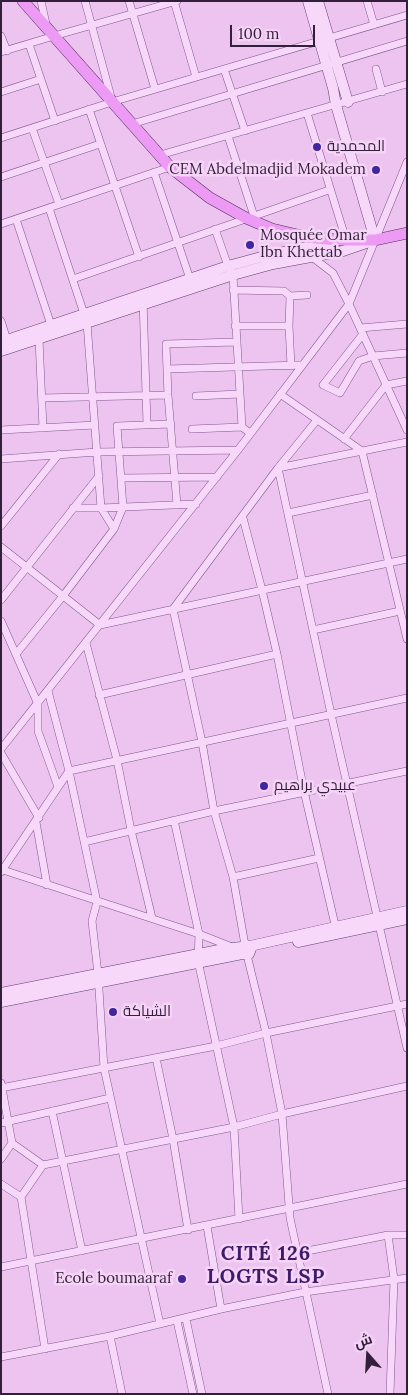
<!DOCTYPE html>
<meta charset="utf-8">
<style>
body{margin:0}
#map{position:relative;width:408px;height:1395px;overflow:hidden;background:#edc4f0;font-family:Lora,Cairo,serif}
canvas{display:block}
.frame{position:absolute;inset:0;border:2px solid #331e3b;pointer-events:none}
.north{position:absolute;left:343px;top:1330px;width:50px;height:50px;-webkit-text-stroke:4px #f5d4f7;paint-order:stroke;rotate:341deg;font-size:14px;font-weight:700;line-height:20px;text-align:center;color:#331e3b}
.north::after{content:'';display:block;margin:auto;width:18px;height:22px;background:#331e3b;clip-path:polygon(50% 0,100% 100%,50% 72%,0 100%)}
.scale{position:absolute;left:230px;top:25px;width:85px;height:22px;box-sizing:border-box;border:2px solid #331e3b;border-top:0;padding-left:6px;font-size:15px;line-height:18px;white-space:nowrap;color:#331e3b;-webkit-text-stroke:4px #f5d4f7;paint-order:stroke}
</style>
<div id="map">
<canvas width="408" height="1395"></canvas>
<div class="frame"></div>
<div class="north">ش</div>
<div class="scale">100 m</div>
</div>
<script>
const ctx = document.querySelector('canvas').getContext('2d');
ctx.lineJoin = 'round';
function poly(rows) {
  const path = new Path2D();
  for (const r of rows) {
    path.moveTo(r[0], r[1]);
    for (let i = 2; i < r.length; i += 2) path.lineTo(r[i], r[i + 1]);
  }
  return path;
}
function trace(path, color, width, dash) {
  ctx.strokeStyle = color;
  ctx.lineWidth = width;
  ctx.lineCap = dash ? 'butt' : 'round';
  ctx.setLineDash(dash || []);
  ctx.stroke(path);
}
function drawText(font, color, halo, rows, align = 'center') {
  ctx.font = font + ' Lora,Cairo,serif';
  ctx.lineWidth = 5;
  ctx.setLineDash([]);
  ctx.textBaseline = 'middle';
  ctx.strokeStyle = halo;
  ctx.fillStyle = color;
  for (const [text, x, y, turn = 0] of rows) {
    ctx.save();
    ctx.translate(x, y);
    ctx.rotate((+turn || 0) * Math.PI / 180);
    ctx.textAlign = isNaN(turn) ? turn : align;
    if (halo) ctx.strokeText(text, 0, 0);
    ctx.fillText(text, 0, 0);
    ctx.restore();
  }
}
const street = poly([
 [41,1,46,24],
 [85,1,111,97],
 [129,1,155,89],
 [174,1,196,77],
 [367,1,374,25],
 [1,36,7,51],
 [29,44,55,121],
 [1,52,54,36,177,1],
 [224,69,245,131],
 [376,69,382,92],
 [1,92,41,79],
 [89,109,139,257],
 [307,113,346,240],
 [132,124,407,41],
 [32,128,59,204],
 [228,136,254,216],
 [1,138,112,102,407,15],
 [160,155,407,84],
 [154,172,190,279],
 [1,177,100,144],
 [49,208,87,323,101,508,114,529],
 [16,219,52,328],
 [1,224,170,167],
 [215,229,228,266,233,275,242,427],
 [312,257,333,273,349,304,407,430],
 [73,279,329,190],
 [233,290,284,291,290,296,307,295],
 [290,296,289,326,291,366],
 [143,300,147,424],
 [1,321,8,343],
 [235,326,289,326],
 [360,328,407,324],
 [363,334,323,385,340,393,359,361,373,356,407,353],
 [39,339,43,428],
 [167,369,301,365],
 [280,394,362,451,407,639],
 [196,396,240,394],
 [42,398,168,395],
 [317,420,278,468,331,714,407,1048],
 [192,429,242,427,250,433],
 [1,430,95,425],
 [344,439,386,385,407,381],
 [1,459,97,452,238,450],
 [121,478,217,477],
 [177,505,168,395,166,344,236,342],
 [73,508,101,508,196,504],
 [288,513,373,495],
 [243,518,262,590,277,654,304,791,336,929],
 [1,526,59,454],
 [1,547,100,625,407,559],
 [1,600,99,476],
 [1,621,38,704,38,731,58,787],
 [313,630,400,611],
 [86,643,117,760,131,830,152,918],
 [16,654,63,596,114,529,123,507,117,426,171,424],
 [48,691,69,771,97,902,92,921,98,974,104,1068,160,1324],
 [99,695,277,654],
 [1,749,238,450,349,304,407,162],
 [1,753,39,818],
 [174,820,199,934,198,961,234,1127,239,1219],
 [36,822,47,885],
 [84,842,214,811,407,771],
 [3,870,199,934,232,947],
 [1,872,69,771,407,698],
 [233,877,319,858],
 [245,945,233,877,214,811,202,742,173,609,278,468,407,442],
 [247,955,266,1033,282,1114,290,1218,328,1394],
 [156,1058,173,1139,188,1230],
 [1,1083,12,1143],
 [1,1088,216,1046,266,1033,407,1004],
 [52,1111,82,1251],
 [1,1123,110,1098],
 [1,1159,12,1143,43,1165],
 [1,1184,21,1197,43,1165,234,1127,282,1114,407,1086],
 [21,1197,45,1349],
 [207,1226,221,1309],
 [388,1235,407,1235],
 [297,1253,388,1235,394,1279,390,1394],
 [1,1267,407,1184],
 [186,1319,202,1394],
 [177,1321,193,1394],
 [110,1336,122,1394],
 [1,1357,110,1336,221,1309,305,1292,407,1278]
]);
const secondary = poly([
 [318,1,348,102],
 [1,342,228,266,261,257,331,242],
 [1,351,233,275,273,264,343,251,375,240,336,105,333,88,308,1],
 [298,942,407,919],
 [250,946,251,949,249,954,242,954,241,947,245,945,250,946,407,911],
 [1,993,224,949,241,947],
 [1,1002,242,954]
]);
const primary = poly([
 [23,1,170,167,210,198,246,218,272,229,306,237,337,240,375,240,407,233]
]);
trace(street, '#80598c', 8);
trace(secondary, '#603c6e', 11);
trace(primary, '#4c2e5a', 12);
trace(street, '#f8d8fa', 7);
trace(secondary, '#f8d8fa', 10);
trace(primary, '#ed9af5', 11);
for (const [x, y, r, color] of [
 [317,147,5,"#41269e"],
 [376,170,5,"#41269e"],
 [250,245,5,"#41269e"],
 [264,786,5,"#41269e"],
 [113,1012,5,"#41269e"],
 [182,1279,5,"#41269e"]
]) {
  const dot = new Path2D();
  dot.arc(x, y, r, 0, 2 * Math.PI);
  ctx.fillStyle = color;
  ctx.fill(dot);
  trace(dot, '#f5d4f7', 2);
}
drawText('15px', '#331e3b', '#f5d4f7', [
 ["المحمدية",327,147],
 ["CEM Abdelmadjid Mokadem",366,170,"right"],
 ["Mosquée Omar",260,236],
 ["Ibn Khettab",260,253],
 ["عبيدي براهيم",274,786],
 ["الشياكة",123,1012],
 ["Ecole boumaaraf",172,1279,"right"]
], 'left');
ctx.letterSpacing = '1px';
drawText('bold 20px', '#3e1b6a', '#f5d4f7', [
 ["CITÉ 126",266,1254],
 ["LOGTS LSP",266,1277]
]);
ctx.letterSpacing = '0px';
</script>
